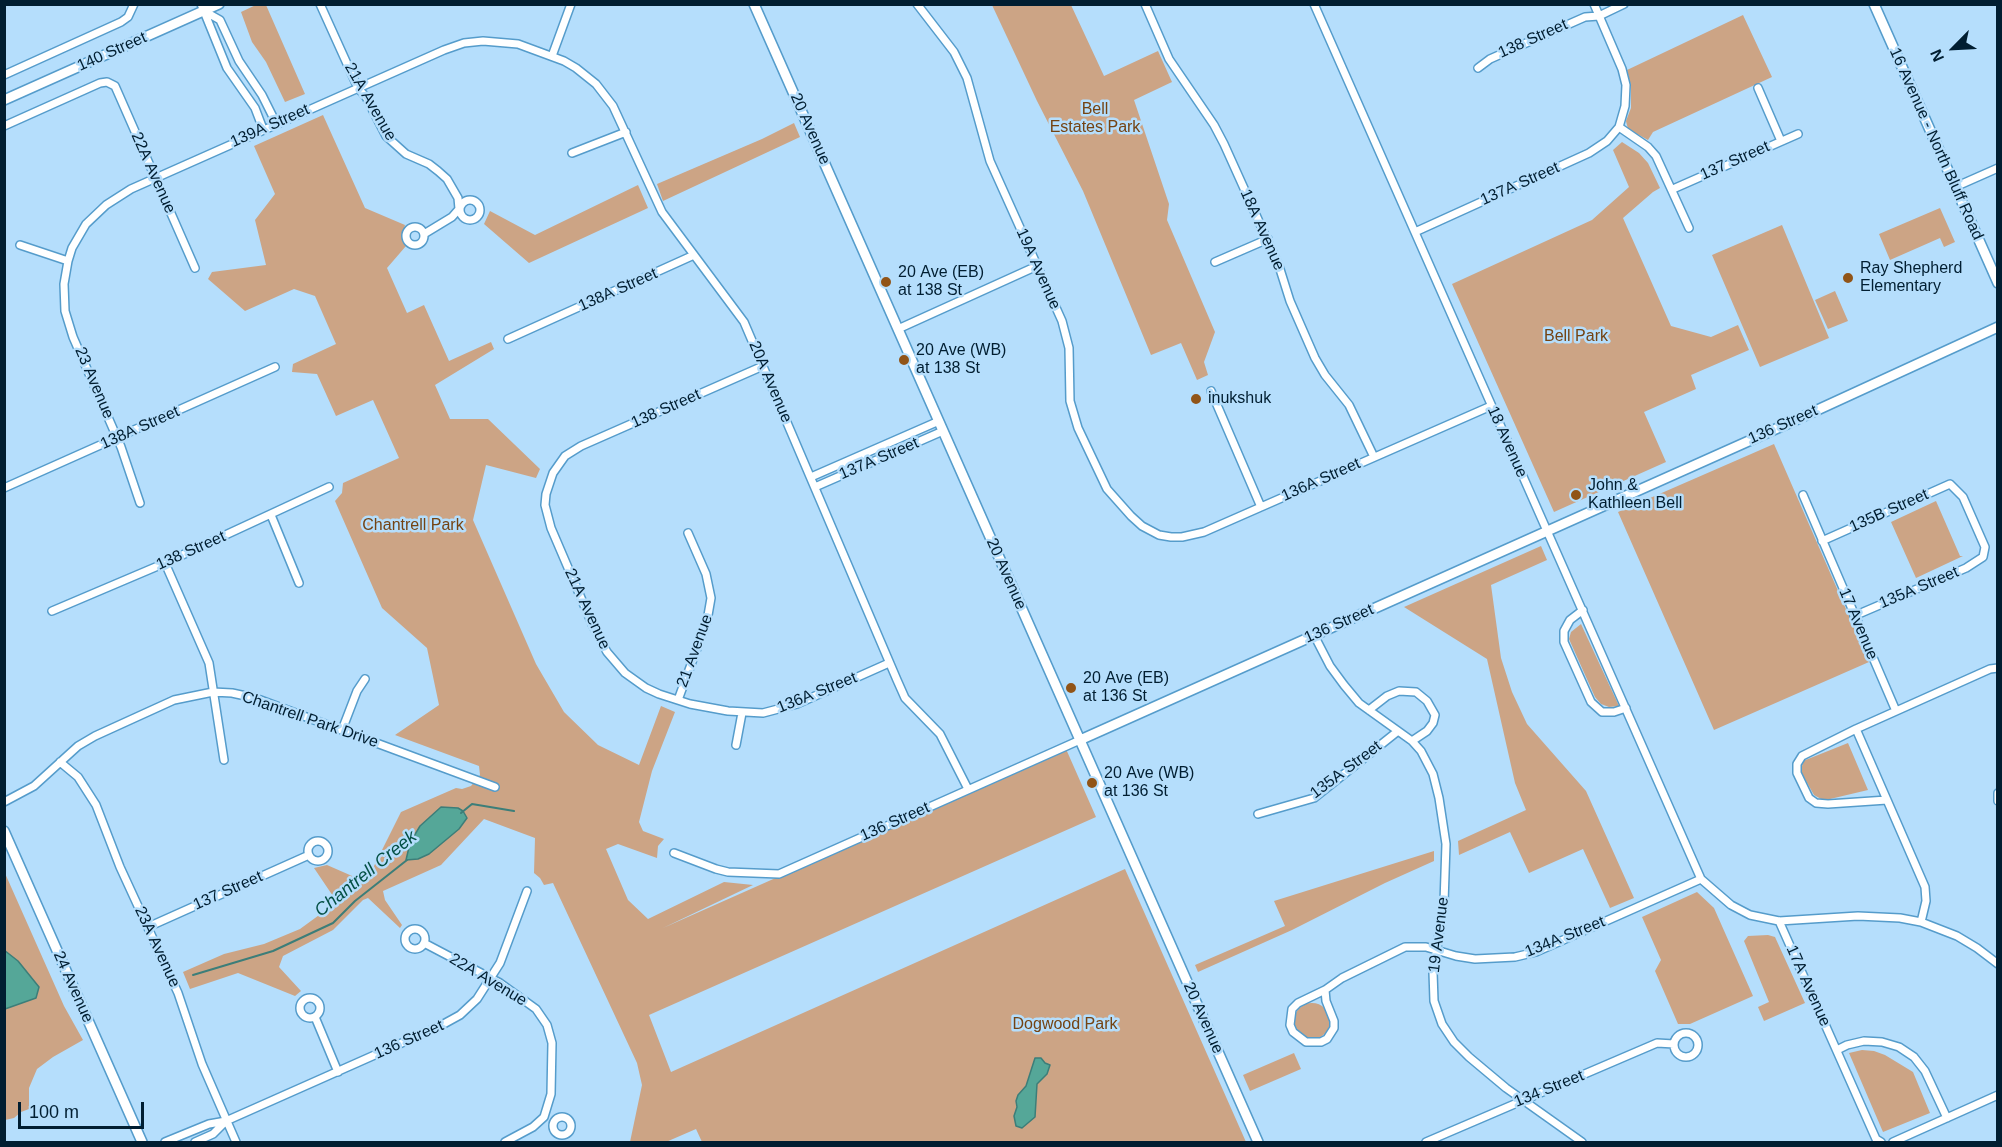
<!DOCTYPE html>
<style>
body{margin:0}
#map{position:relative;width:2002px;height:1147px;overflow:hidden;background:#b5defc;font-family:Helvetica,sans-serif}
canvas{display:block}
.frame{position:absolute;inset:0;border:6px solid #011e31;pointer-events:none}
.north{position:absolute;left:1924px;top:18px;width:60px;height:60px;-webkit-text-stroke:4px #b5defc;paint-order:stroke;rotate:246deg;font-size:16px;font-weight:700;line-height:24px;text-align:center;color:#011e31}
.north::after{content:'';display:block;margin:auto;width:21px;height:27px;background:#011e31;clip-path:polygon(50% 0,100% 100%,50% 72%,0 100%)}
.scale{position:absolute;left:18px;top:1102px;width:126px;height:27px;box-sizing:border-box;border:3px solid #011e31;border-top:0;padding-left:8px;font-size:18px;line-height:21px;white-space:nowrap;color:#011e31;-webkit-text-stroke:4px #b5defc;paint-order:stroke}
</style>
<div id="map">
<canvas width="2002" height="1147"></canvas>
<div class="frame"></div>
<div class="north">N</div>
<div class="scale">100 m</div>
</div>
<script>
const ctx = document.querySelector('canvas').getContext('2d');
ctx.lineJoin = 'round';
function fill(path, color) {
  ctx.fillStyle = color;
  ctx.fill(path, 'evenodd');
}
function poly(rows) {
  const path = new Path2D();
  for (const r of rows) {
    if (r.length === 3) {
      path.moveTo(r[0] + r[2], r[1]);
      path.arc(r[0], r[1], r[2], 0, 2 * Math.PI);
      continue;
    }
    path.moveTo(r[0], r[1]);
    for (let i = 2; i < r.length; i += 2) path.lineTo(r[i], r[i + 1]);
  }
  return path;
}
function trace(path, color, width, dash) {
  ctx.strokeStyle = color;
  ctx.lineWidth = width;
  ctx.lineCap = dash ? 'butt' : 'round';
  ctx.setLineDash(dash || []);
  ctx.stroke(path);
}
function drawText(font, color, halo, rows, align = 'center') {
  ctx.font = font + ' Helvetica,sans-serif';
  ctx.lineWidth = 5;
  ctx.setLineDash([]);
  ctx.textBaseline = 'middle';
  ctx.strokeStyle = halo;
  ctx.fillStyle = color;
  for (const [text, x, y, turn = 0] of rows) {
    ctx.save();
    ctx.translate(x, y);
    ctx.rotate((+turn || 0) * Math.PI / 180);
    ctx.textAlign = isNaN(turn) ? turn : align;
    if (halo) ctx.strokeText(text, 0, 0);
    ctx.fillText(text, 0, 0);
    ctx.restore();
  }
}
fill(poly([
 [258,4,266,5,305,94,285,102,266,62,252,42,241,12],
 [992,5,1071,5,1104,76,1158,51,1172,82,1134,100,1169,204,1167,220,1215,332,1204,362,1208,375,1197,380,1181,343,1151,355,1083,191,1037,101],
 [1743,15,1772,77,1653,132,1648,140,1628,129,1626,121,1631,108,1631,86,1627,70],
 [323,115,365,208,405,225,402,236,406,246,387,268,407,313,424,305,449,361,491,342,494,349,435,385,450,419,488,419,540,469,536,478,486,465,473,520,536,664,564,712,598,745,639,765,661,706,675,712,652,771,639,822,643,831,664,839,658,846,657,858,618,844,606,849,628,900,648,919,724,882,753,885,663,928,1066,749,1096,817,649,1015,671,1072,1125,869,1246,1142,702,1142,696,1129,666,1142,630,1142,642,1085,637,1063,553,883,544,885,540,878,534,873,535,838,484,819,441,865,383,891,385,900,402,925,400,928,368,898,363,900,333,930,283,956,279,967,301,991,295,996,238,973,190,989,183,972,224,954,264,944,300,929,337,902,314,868,327,865,359,879,370,874,401,812,456,788,462,789,471,786,480,775,479,766,395,735,439,705,427,648,382,608,335,501,342,493,343,483,399,458,373,400,336,416,317,374,292,372,293,364,336,344,315,296,294,289,245,311,208,279,212,272,266,265,255,220,275,194,254,146],
 [794,123,800,137,663,201,657,184,762,139],
 [1622,142,1639,153,1648,163,1660,188,1653,192,1623,218,1671,326,1711,337,1738,325,1749,350,1691,375,1696,389,1644,412,1666,462,1554,512,1452,284,1592,220,1629,187,1613,150],
 [638,185,648,208,529,263,484,224,490,211,535,235],
 [1940,208,1955,242,1944,247,1940,238,1890,260,1879,234],
 [1782,225,1829,338,1760,367,1712,255],
 [1835,291,1848,321,1828,329,1815,300],
 [1774,444,1869,662,1714,730,1618,512],
 [1936,501,1960,556,1963,556,1916,578,1891,522],
 [1541,546,1547,560,1491,585,1501,658,1512,692,1527,724,1586,791,1634,898,1610,908,1583,849,1529,873,1510,832,1459,855,1458,841,1526,810,1515,783,1487,659,1404,607],
 [1581,624,1619,706,1609,707,1601,704,1595,697,1569,639,1571,632],
 [1848,743,1868,790,1830,799,1821,799,1814,795,1801,772,1803,761],
 [1434,851,1434,861,1385,883,1292,930,1198,972,1195,965,1285,926,1274,901],
 [4,871,64,1006,83,1040,53,1057,37,1069,29,1088,29,1109,21,1112,14,1118,5,1120],
 [1697,892,1714,908,1753,996,1690,1024,1678,1024,1655,971,1661,960,1642,917],
 [1768,935,1775,937,1805,1003,1764,1021,1758,1007,1769,1002,1744,941,1748,936],
 [1312,1021,18],
 [1862,1050,1874,1051,1885,1055,1913,1072,1930,1113,1883,1132,1849,1053],
 [1294,1053,1301,1069,1250,1091,1243,1075]
]), '#cca485');
const water = poly([
 [441,807,458,808,463,811,467,818,459,829,429,854,418,859,406,860,410,843,420,826,441,807],
 [4,950,18,961,39,987,36,998,5,1009,4,950],
 [1035,1058,1041,1058,1045,1063,1050,1065,1047,1074,1037,1084,1035,1117,1022,1128,1016,1126,1014,1116,1017,1107,1016,1101,1018,1095,1026,1086,1035,1058]
]);
fill(water, '#55a798');
trace(water, '#3c7e79', 1.5);
trace(poly([
 [461,813,472,804,514,811],
 [193,975,273,951,333,923,355,901,407,860]
]), '#3c7e79', 2);
const street = poly([
 [201,4,227,68,255,108,263,129],
 [320,4,358,88,366,97,386,136,406,154,429,164,438,171,447,179,458,198,459,209,452,217,424,234],
 [917,4,954,52,967,78,990,161,1062,321,1069,348,1070,401,1078,428,1107,489,1131,516,1142,526,1159,535,1171,537,1182,537,1204,532,1491,406],
 [1145,4,1169,59,1214,125,1224,144,1279,266,1290,301,1315,358,1325,375,1349,405,1374,457],
 [1314,4,1701,879,1731,905,1750,915,1779,921,1858,916,1900,918,1921,922,1957,936,1977,948,1998,964],
 [204,11,220,20,239,61,262,95,276,123],
 [552,56,571,4],
 [1478,68,1490,59,1585,17,1599,16,1624,4],
 [4,75,121,22,128,17,134,4],
 [1758,88,1781,141],
 [4,126,100,83,107,82,115,86,195,268],
 [1619,127,1648,147,1656,156,1689,228],
 [572,153,626,132],
 [1955,187,1998,168],
 [1673,189,1798,134],
 [470,210,10],
 [415,236,9],
 [1415,232,1589,153,1607,141,1619,127,1625,106,1626,85,1622,69,1594,4],
 [20,245,68,261],
 [1215,262,1268,239],
 [898,329,1037,266],
 [508,339,694,255],
 [763,366,581,446,565,456,553,473,546,494,545,505,551,528,593,626,607,652,625,673,646,688,659,694,690,704,728,711,763,713,797,704,889,663],
 [1211,391,1261,507],
 [811,477,939,421],
 [815,487,943,431],
 [4,488,275,367],
 [1803,495,1896,711],
 [140,503,121,447,73,337,65,311,64,284,68,261,72,248,86,224,106,205,131,189,444,50,464,43,483,41,518,44,564,61,576,68,596,84,613,106,662,212,744,322,897,680,905,698,940,734,968,789],
 [271,515,299,583],
 [1822,541,1950,484,1963,497,1985,547,1983,557,1966,568,1854,616],
 [165,563,209,663,224,760],
 [1583,610,1570,620,1564,631,1564,642,1591,702,1602,712,1614,712,1626,708],
 [52,611,165,563,329,487],
 [1314,635,1330,666,1344,685,1359,703,1412,741,1421,751,1433,774,1439,798,1446,844,1444,903,1433,972,1434,1001,1442,1024,1454,1042,1469,1057,1506,1088,1582,1142],
 [678,700,707,621,711,598,706,574,688,533],
 [1369,710,1387,696,1399,691,1416,692,1427,701,1435,715,1433,723,1427,731,1412,741],
 [1856,729,1802,756,1797,764,1797,773,1809,798,1816,803,1828,804,1887,800],
 [342,730,357,691,365,679],
 [736,745,742,713],
 [60,762,78,777,96,805,120,867,178,993,202,1064,236,1142],
 [1998,793,1998,801],
 [4,802,34,786,78,746,95,736,174,700,213,692,232,693,255,698,495,787],
 [1258,814,1314,798,1398,731],
 [318,851,10],
 [674,853,716,869,728,872,779,874,1080,740],
 [1779,921,1876,1139,1881,1142],
 [1921,922,1926,901,1925,887,1856,729,1990,669,1998,668],
 [148,927,309,855],
 [415,939,10],
 [424,943,500,983,536,1009,547,1025,552,1043,551,1094,544,1117,533,1127,505,1142],
 [1325,990,1342,978,1405,947,1426,947,1456,956,1475,959,1515,957,1536,952,1701,879],
 [1325,990,1326,1001,1334,1021,1334,1028,1327,1039,1321,1042,1306,1042,1293,1032,1290,1025,1292,1009,1298,1003,1325,990],
 [310,1008,10],
 [315,1017,338,1072],
 [1686,1045,12],
 [1837,1050,1847,1045,1864,1041,1882,1042,1899,1047,1914,1057,1925,1071,1947,1118],
 [562,1126,9],
 [165,1142,209,1124,226,1121,440,1026,460,1015,477,999,500,963,527,891],
 [195,1142,213,1134,226,1121],
 [1426,1142,1657,1043,1674,1044],
 [1893,1142,1998,1095]
]);
const secondary = poly([
 [754,4,1258,1142],
 [1874,4,1998,283],
 [4,100,219,4],
 [1080,740,1789,423,1998,327],
 [4,831,142,1142]
]);
trace(street, '#559ccb', 10);
trace(secondary, '#559ccb', 12);
trace(street, '#fff', 7);
trace(secondary, '#fff', 9);
for (const [x, y, r, color] of [
 [1848,278,6,"#915417"],
 [886,282,6,"#915417"],
 [904,360,6,"#915417"],
 [1196,399,6,"#915417"],
 [1576,495,6,"#915417"],
 [1071,688,6,"#915417"],
 [1092,783,6,"#915417"]
]) {
  const dot = new Path2D();
  dot.arc(x, y, r, 0, 2 * Math.PI);
  ctx.fillStyle = color;
  ctx.fill(dot);
  trace(dot, '#b5defc', 2);
}
drawText('16px', '#011e31', '#b5defc', [
 ["138 Street",1533,39,-24],
 ["140 Street",112,52,-24],
 ["21A Avenue",370,102,60],
 ["139A Street",270,126,-24],
 ["20 Avenue",810,129,66],
 ["16 Avenue - North Bluff Road",1936,144,66],
 ["137 Street",1735,161,-24],
 ["22A Avenue",153,173,66],
 ["137A Street",1520,184,-24],
 ["18A Avenue",1262,230,66],
 ["19A Avenue",1038,269,66],
 ["138A Street",618,290,-24],
 ["20A Avenue",770,382,67],
 ["23 Avenue",94,383,67],
 ["138 Street",666,409,-24],
 ["136 Street",1783,425,-24],
 ["138A Street",140,428,-24],
 ["18 Avenue",1507,442,66],
 ["137A Street",879,459,-23],
 ["136A Street",1321,480,-24],
 ["135B Street",1889,511,-24],
 ["138 Street",191,551,-24],
 ["20 Avenue",1006,574,66],
 ["135A Street",1919,588,-23],
 ["21A Avenue",587,609,65],
 ["136 Street",1339,624,-24],
 ["17 Avenue",1858,624,67],
 ["21 Avenue",695,651,-70],
 ["136A Street",817,693,-22],
 ["Chantrell Park Drive",310,720,19],
 ["135A Street",1346,770,-37],
 ["136 Street",895,822,-24],
 ["137 Street",228,891,-24],
 ["19 Avenue",1439,935,-83],
 ["134A Street",1565,937,-22],
 ["23A Avenue",157,947,65],
 ["22A Avenue",488,980,31],
 ["17A Avenue",1808,986,66],
 ["24 Avenue",73,987,66],
 ["20 Avenue",1203,1018,66],
 ["136 Street",409,1040,-24],
 ["134 Street",1549,1089,-22]
]);
drawText('16px', '#744312', '#b5defc', [
 ["Bell",1095,110],
 ["Estates Park",1095,128],
 ["Bell Park",1576,337],
 ["Chantrell Park",413,526],
 ["Dogwood Park",1065,1025]
]);
drawText('16px', '#011e31', '#b5defc', [
 ["Ray Shepherd",1860,269],
 ["Elementary",1860,287],
 ["20 Ave (EB)",898,273],
 ["at 138 St",898,291],
 ["20 Ave (WB)",916,351],
 ["at 138 St",916,369],
 ["inukshuk",1208,399],
 ["John &",1588,486],
 ["Kathleen Bell",1588,504],
 ["20 Ave (EB)",1083,679],
 ["at 136 St",1083,697],
 ["20 Ave (WB)",1104,774],
 ["at 136 St",1104,792]
], 'left');
drawText('italic 18px', '#045045', '#b5defc', [
 ["Chantrell Creek",366,874,-39]
]);
</script>
